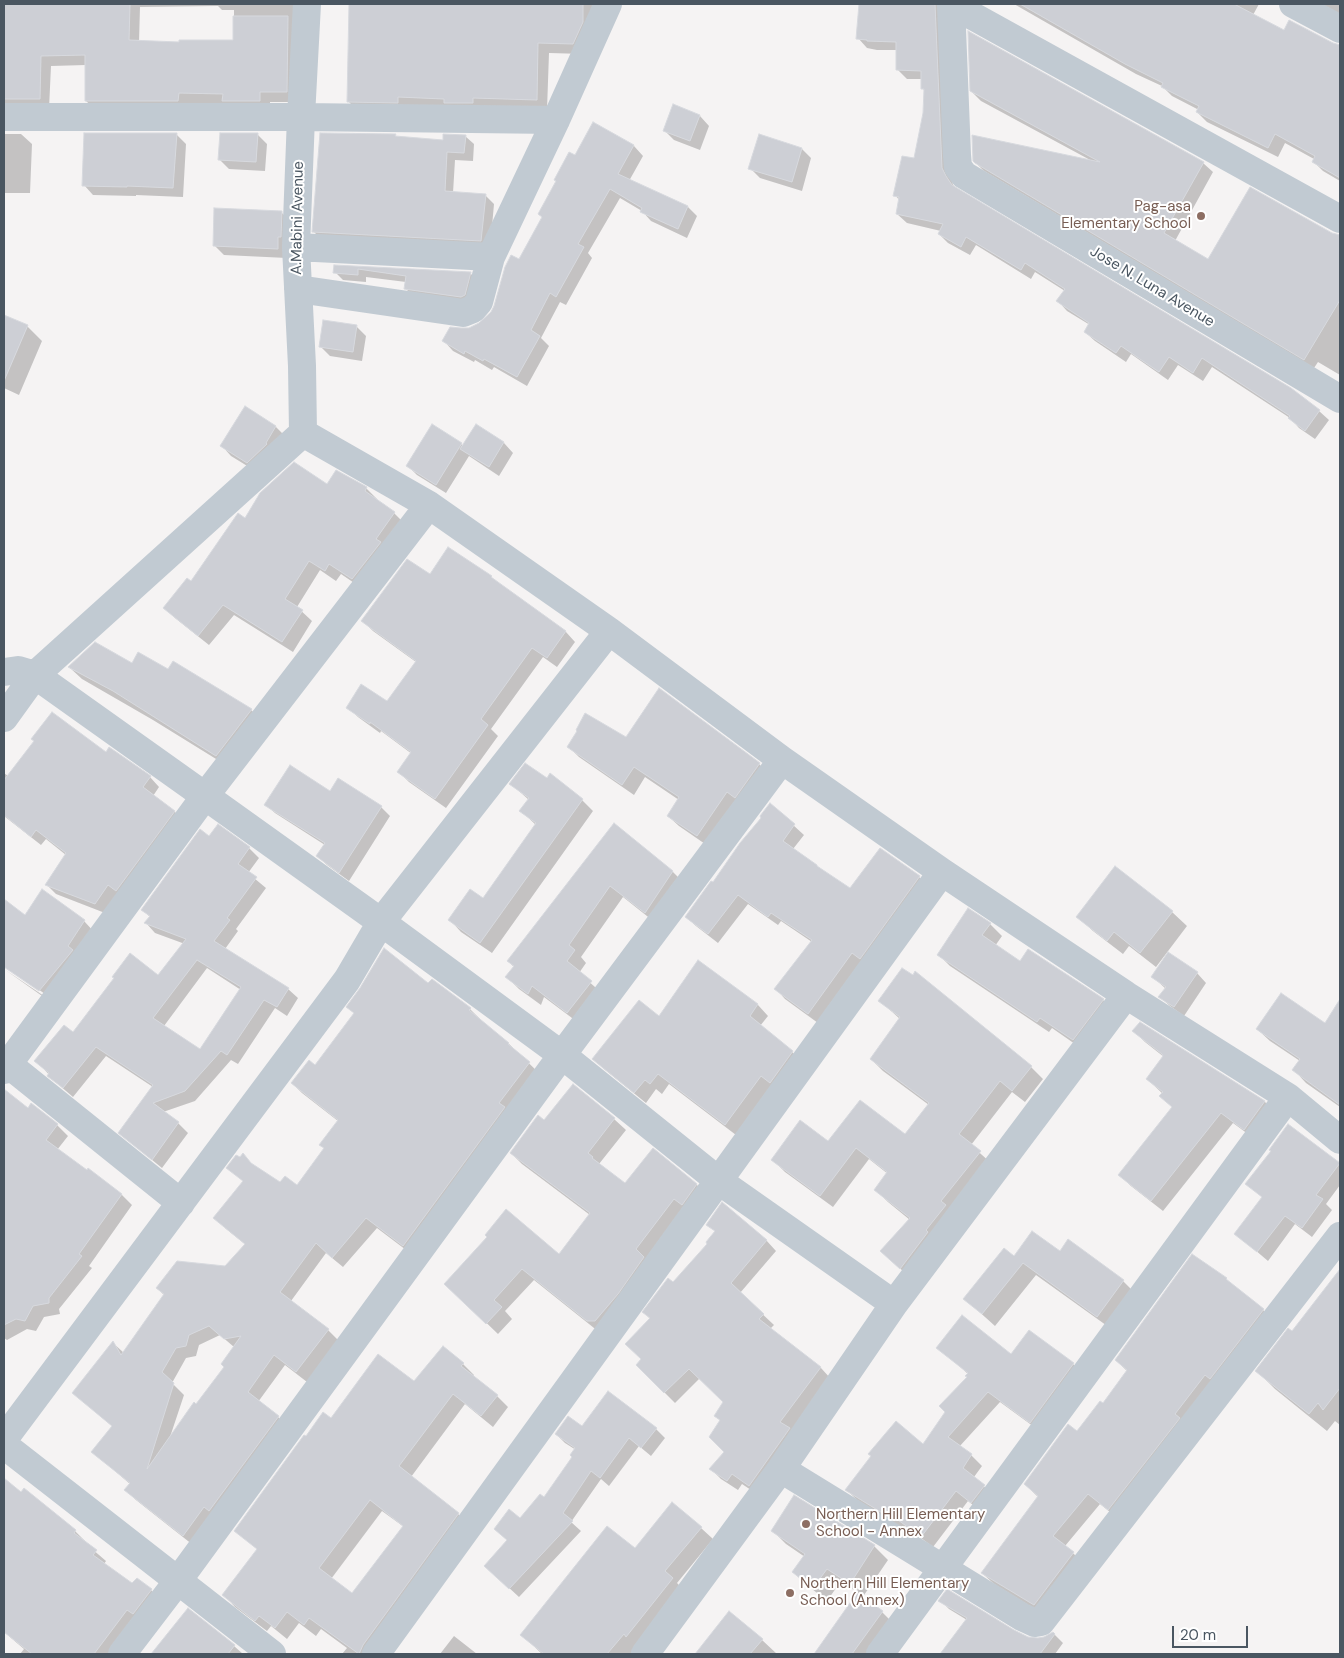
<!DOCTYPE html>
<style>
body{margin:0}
#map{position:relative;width:1344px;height:1658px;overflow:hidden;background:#f5f3f3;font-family:"DM Sans",sans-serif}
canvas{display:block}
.frame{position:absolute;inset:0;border:5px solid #4a5661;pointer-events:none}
.scale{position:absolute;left:1172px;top:1626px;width:76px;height:22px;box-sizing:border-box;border:2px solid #4a5661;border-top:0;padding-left:6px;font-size:15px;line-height:18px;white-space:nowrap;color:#4a5661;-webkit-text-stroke:4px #fff;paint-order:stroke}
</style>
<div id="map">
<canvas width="1344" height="1658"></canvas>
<div class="frame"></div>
<div class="scale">20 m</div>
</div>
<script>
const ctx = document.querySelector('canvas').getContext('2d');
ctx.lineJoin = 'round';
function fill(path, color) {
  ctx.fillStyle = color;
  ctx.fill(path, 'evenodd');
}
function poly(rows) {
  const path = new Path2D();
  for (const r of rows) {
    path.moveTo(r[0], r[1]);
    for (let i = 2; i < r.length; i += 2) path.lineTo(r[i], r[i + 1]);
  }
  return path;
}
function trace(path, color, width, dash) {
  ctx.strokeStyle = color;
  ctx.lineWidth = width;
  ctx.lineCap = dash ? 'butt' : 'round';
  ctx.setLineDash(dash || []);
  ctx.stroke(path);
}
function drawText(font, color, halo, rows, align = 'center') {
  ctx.font = font + ' "DM Sans",sans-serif';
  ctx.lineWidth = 4;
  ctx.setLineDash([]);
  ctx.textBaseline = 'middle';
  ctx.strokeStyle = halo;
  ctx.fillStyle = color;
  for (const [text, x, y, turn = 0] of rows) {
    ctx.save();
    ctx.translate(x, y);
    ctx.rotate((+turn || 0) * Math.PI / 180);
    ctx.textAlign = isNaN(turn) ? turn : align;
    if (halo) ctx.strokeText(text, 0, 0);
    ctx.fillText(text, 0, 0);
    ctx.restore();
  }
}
fill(poly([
 [4,4,302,4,297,102,270,102,270,111,226,104,189,103,188,111,97,111,86,101,86,65,51,66,49,109,4,116],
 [218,6,222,10,234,10,234,42,180,43,139,42,140,7],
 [350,4,608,4,584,54,549,53,547,110,359,112,348,101],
 [860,4,948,4,951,179,954,187,1319,411,1329,420,1315,439,1299,428,1290,418,1212,367,1203,381,1178,365,1168,380,1131,354,1126,362,1095,341,1085,332,1090,325,1067,311,1058,301,1065,291,1035,272,1031,279,976,245,970,255,948,243,939,234,941,231,907,223,897,214,900,201,895,195,915,160,925,113,925,91,922,88,923,79,907,79,898,70,898,50,877,50,867,48,858,38],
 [1014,4,1259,4,1253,15,1284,32,1340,46,1340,181,1323,171,1313,161,1314,159,1285,143,1278,157,1207,122,1197,112,1199,110,1172,96,1162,86,1136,74],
 [1319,4,1340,4,1340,15],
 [971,91,1203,163,1213,172,1175,241,1209,261,1332,234,1340,236,1340,375,1318,362,1314,368,984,171,974,161,1092,161,981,101],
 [673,106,700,116,709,126,700,150,674,140,664,130],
 [594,124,634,146,643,156,629,181,688,207,697,216,687,238,651,221,642,211,620,198,588,253,592,258,566,305,560,302,541,338,549,346,527,386,494,367,492,370,475,360,474,362,453,351,444,341,480,324,492,313],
 [4,134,21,134,32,144,30,193,4,193],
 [176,134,186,144,183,197,136,195,136,196,93,195,84,185],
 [257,134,267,144,265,171,229,169,219,159],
 [395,135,397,137,444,141,465,136,474,144,473,161,455,160,453,193,485,195,494,204,490,249,322,240,314,232],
 [802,149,811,158,802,191,760,178,750,168],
 [281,212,291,222,287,258,224,255,214,245],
 [335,266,470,273,478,281,473,303,413,296,405,288,406,282,366,277,366,282,343,280,335,272],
 [4,316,27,326,42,341,19,395,4,388],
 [356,326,366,336,362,361,330,356,320,346],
 [246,407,276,427,285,436,257,472,231,456,222,446],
 [476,425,504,443,513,453,499,476,469,456,446,493,417,475,407,465,461,444,463,446],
 [327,486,366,488,377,499,376,500,394,513,405,524,363,589,341,574,336,581,320,570,297,607,312,621,293,652,234,615,209,645,175,618,165,608,191,583,245,519],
 [431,575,491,577,498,583,566,632,575,642,557,667,543,657,491,729,498,736,446,808,409,782,399,772,412,754,381,731,380,733,358,717,348,707,387,703,416,662,373,631,363,621],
 [173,663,251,710,264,722,229,767,153,720,82,679,69,667,132,665,168,671],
 [579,731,759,764,770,775,708,846,679,826,668,816,679,800,645,777,634,795,579,757,569,747],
 [106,754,150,777,159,787,153,796,174,811,184,821,105,913,56,894,47,885,66,855,46,839,41,845,4,816,4,773,8,776],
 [511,784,582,800,593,811,492,953,461,932,450,920,483,900,536,825,521,811,529,800],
 [330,793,381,807,390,816,349,881,327,865,318,856,325,845,275,813,266,805],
 [770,804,804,835,793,849,850,890,919,877,929,886,818,1023,785,999,776,989,812,942,781,921,778,925,748,904,718,943,696,926,686,917,713,884,763,818],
 [614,825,673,872,685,884,657,924,623,897,581,957,586,963,579,973,603,994,580,1024,544,997,541,1005,519,989,507,977,514,967,508,961],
 [218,826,249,848,259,858,248,873,266,888,236,929,238,931,225,949,288,989,298,998,287,1016,275,1008,238,1064,231,1060,195,1101,163,1112,178,1123,188,1133,162,1168,130,1142,153,1087,106,1056,73,1097,59,1085,36,1061,159,976,185,944,155,933,146,923,150,917,143,910,210,838],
 [207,968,241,990,200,1050,164,1026],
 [1116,868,1172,912,1187,926,1156,967,1129,946,1123,954,1093,931,1078,917],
 [4,899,26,917,84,921,96,934,52,1003,4,969,44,996,45,994,4,965],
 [969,910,990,924,1002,936,995,946,1020,963,1103,1000,1114,1011,1085,1051,1052,1028,1049,1032,950,966,939,955],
 [698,961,758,1005,768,1016,760,1026,792,1052,803,1062,736,1135,669,1084,662,1094,656,1089,646,1103,604,1069,594,1059,659,1018],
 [916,973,1031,1067,1043,1079,1025,1102,1012,1092,971,1145,992,1164,913,1280,894,1263,910,1220,888,1202,876,1190,888,1174,869,1159,833,1207,785,1172,773,1160,828,1143,905,1136,929,1105,883,1071,871,1059,900,1019,880,1001,913,977],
 [1197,973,1206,983,1184,1016,1170,1006,1160,997,1166,989,1153,977],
 [429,985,470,1009,480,1019,479,1020,508,1043,539,1073,414,1256,377,1228,343,1267,326,1253,291,1301,328,1330,338,1340,307,1382,285,1365,258,1402,278,1417,288,1427,193,1545,136,1500,126,1490,130,1484,93,1452,113,1427,74,1393,113,1343,124,1353,164,1295,157,1288,225,1268,246,1245,225,1228,244,1182,228,1168,243,1155,253,1165,280,1183,297,1187,325,1149,321,1145,338,1121,302,1093,292,1083,316,1067,355,1014,348,1007],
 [220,1335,234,1347,226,1367,170,1437,184,1395,172,1383,186,1358,196,1356,199,1345],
 [1335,1009,1340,1012,1340,1107,1306,1083,1294,1070,1300,1061,1270,1041,1257,1029,1326,1024],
 [1140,1024,1265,1102,1276,1113,1256,1140,1233,1123,1163,1211,1131,1186,1120,1175,1173,1108,1163,1094,1147,1079,1164,1057,1145,1042,1134,1031],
 [573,1085,614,1119,626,1130,599,1164,625,1185,696,1184,708,1196,599,1332,534,1280,505,1311,512,1319,498,1334,446,1284,560,1256,590,1215,522,1164,511,1153,544,1122],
 [6,1092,29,1110,57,1125,68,1136,57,1150,122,1195,132,1205,89,1266,92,1268,59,1309,60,1314,44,1317,36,1331,27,1329,7,1340,4,1338,4,1096],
 [1288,1126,1340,1165,1340,1185,1326,1204,1332,1210,1312,1237,1295,1224,1268,1261,1235,1233,1263,1198,1247,1184,1272,1152],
 [708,1224,766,1240,776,1251,740,1293,774,1325,770,1329,821,1368,831,1379,760,1496,742,1484,738,1490,721,1479,711,1469,725,1452,721,1421,715,1416,724,1402,700,1378,675,1403,637,1365,643,1360,650,1319,644,1312,673,1284,709,1244,716,1232],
 [1060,1252,1123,1281,1135,1293,1110,1328,1036,1275,995,1326,965,1299,1014,1257],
 [1340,1271,1340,1425,1335,1421,1327,1431,1275,1389,1257,1371,1292,1332],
 [1263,1310,1274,1321,1120,1520,1100,1504,1065,1546,1085,1564,1046,1616,994,1584,982,1573,1038,1497,1025,1484,1103,1404,1127,1371,1116,1360],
 [938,1347,1073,1364,1084,1375,1041,1432,1000,1402,959,1447,971,1455,982,1466,974,1477,994,1496,983,1513,968,1501,933,1547,905,1526,903,1529,858,1501,847,1490,924,1446,969,1377,968,1374],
 [463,1364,474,1375,473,1377,497,1396,508,1407,493,1427,465,1404,411,1477,458,1514,470,1525,376,1654,342,1654,347,1648,321,1629,316,1636,299,1623,287,1639,271,1626,267,1631,235,1607,224,1595,258,1550,236,1530,306,1438,332,1420],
 [382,1511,404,1527,352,1594,331,1579],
 [656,1429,665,1438,651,1456,639,1446,609,1486,601,1479,571,1522,581,1531,519,1597,494,1574,508,1541,495,1529,520,1520,544,1499,573,1457,576,1450,565,1443,556,1434],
 [4,1480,75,1531,85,1541,84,1542,106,1561,104,1564,133,1585,151,1590,161,1601,112,1654,20,1654,24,1649,4,1632],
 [794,1497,874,1546,888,1560,862,1598,882,1612,892,1622,869,1654,815,1654,858,1593,841,1581,827,1601,807,1585,793,1572,805,1557,786,1544,772,1530],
 [701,1528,713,1539,677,1583,684,1590,633,1654,542,1654,522,1635,635,1549],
 [940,1600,1028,1638,1045,1638,1053,1633,1063,1643,1055,1654,940,1654,967,1620,949,1609],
 [188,1610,234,1646,243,1654,205,1654,189,1642],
 [729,1613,762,1640,777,1654,696,1654],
 [454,1636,477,1654,440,1654]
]), '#0003');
const building = poly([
 [4,4,130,4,129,40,179,42,179,40,233,40,233,16,288,16,287,92,260,92,260,101,222,101,223,94,179,93,178,101,85,101,85,55,41,56,40,99,4,99,4,4],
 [349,4,583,4,583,22,573,44,538,43,537,100,473,98,473,103,444,103,444,99,398,97,398,103,347,102,349,4],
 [859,4,935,4,942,168,946,176,952,185,1291,388,1320,410,1305,431,1288,418,1290,416,1202,358,1193,373,1169,357,1159,372,1121,346,1116,353,1084,332,1089,323,1056,301,1065,289,1025,263,1021,270,966,237,961,247,938,234,943,224,896,214,899,197,893,196,902,156,914,158,923,113,924,89,921,89,921,71,896,70,896,42,867,41,867,40,856,39,859,4],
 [1020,4,1234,4,1284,30,1289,20,1333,43,1340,45,1340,178,1312,162,1315,156,1275,134,1268,148,1196,112,1199,106,1161,87,1163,83,1125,64,1020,4],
 [968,31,1204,162,1164,233,1208,259,1250,187,1332,233,1340,235,1340,300,1304,360,975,163,973,161,972,135,1100,162,970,91,968,31],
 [673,104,700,115,690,141,663,131,673,104],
 [593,122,634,145,618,174,688,206,678,229,640,212,642,208,610,189,578,244,584,247,556,297,550,293,531,330,540,336,517,377,484,359,483,361,465,351,464,354,442,341,450,327,461,328,469,328,479,323,491,312,494,306,505,267,511,255,519,259,542,217,538,214,556,181,554,180,569,152,575,155,593,122],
 [84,133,177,133,173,188,127,186,127,187,82,186,84,133],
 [220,133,258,133,256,162,218,160,220,133],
 [320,133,396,134,395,136,443,140,443,134,466,135,464,153,447,152,445,191,486,194,481,241,312,232,320,133],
 [759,134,802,148,792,182,748,169,759,134],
 [214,208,282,211,281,237,278,237,278,249,213,246,214,208],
 [334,265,471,272,465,295,461,297,404,289,406,276,358,269,358,275,333,273,334,265],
 [4,315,28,325,4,381,4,315],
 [323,320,357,325,353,352,319,347,323,320],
 [245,406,276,426,266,443,267,444,247,463,220,446,245,406],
 [432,424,462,443,436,485,406,466,432,424],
 [476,424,504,442,489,467,460,449,476,424],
 [294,462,327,484,336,470,367,487,365,491,395,512,376,539,381,542,352,579,329,564,325,571,309,561,285,599,303,610,282,642,223,605,198,636,163,608,187,578,191,581,238,513,245,518,260,493,294,462],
 [448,547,492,576,491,577,566,631,547,658,532,648,481,719,488,725,435,799,397,772,411,752,370,722,370,724,346,708,361,684,387,701,416,661,361,621,407,559,430,574,448,547],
 [95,642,132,663,138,652,168,669,173,661,252,709,216,756,113,691,68,667,95,642],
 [659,688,760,763,735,798,727,792,697,836,667,816,679,797,634,767,622,785,567,747,577,731,576,730,585,713,626,737,659,688],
 [52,712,106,752,109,747,151,776,143,787,175,811,116,891,108,885,95,904,45,885,66,853,36,830,31,837,4,815,4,780,34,741,31,739,52,712],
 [525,763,547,778,550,773,583,799,480,943,448,920,470,889,483,898,536,823,519,811,529,798,509,784,525,763],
 [290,765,330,791,338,778,382,806,339,873,316,856,325,843,264,805,290,765],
 [770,803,795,824,783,841,817,865,817,866,850,888,880,848,920,876,860,959,852,953,808,1014,774,989,812,940,771,913,768,917,738,895,708,934,685,917,711,881,713,882,740,843,761,818,760,816,770,803],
 [614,823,673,871,645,913,610,886,569,945,575,950,567,961,592,981,567,1013,532,986,528,994,505,977,514,966,507,961,614,823],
 [218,824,250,847,238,864,257,877,227,918,230,920,214,941,289,988,277,1007,264,1000,227,1055,221,1051,185,1091,153,1103,179,1122,152,1160,118,1133,153,1085,96,1047,63,1088,47,1076,49,1073,34,1061,64,1025,73,1032,114,978,112,977,130,953,158,975,186,939,144,923,150,916,141,910,200,829,209,836,218,824],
 [197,960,241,987,200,1049,153,1018,197,960],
 [1115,866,1173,911,1140,953,1114,932,1107,941,1076,917,1115,866],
 [42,889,85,920,68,946,73,950,39,991,4,967,4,899,25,915,42,889],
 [968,908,991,923,982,935,1020,961,1028,949,1104,999,1073,1040,1040,1018,1037,1022,937,955,968,908],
 [384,948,428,983,432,979,471,1008,469,1010,509,1043,508,1044,530,1062,499,1103,505,1107,403,1246,366,1218,332,1258,316,1243,280,1292,329,1329,296,1372,274,1355,248,1392,279,1416,209,1511,204,1507,183,1536,124,1490,130,1483,91,1452,112,1426,72,1393,113,1341,121,1355,164,1294,156,1288,177,1261,225,1266,245,1244,213,1218,243,1181,226,1168,236,1155,240,1157,243,1153,251,1163,280,1182,285,1176,297,1185,324,1148,319,1145,338,1120,291,1083,309,1060,315,1065,354,1013,346,1007,360,988,384,948],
 [209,1326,224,1339,241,1336,221,1364,224,1367,196,1404,194,1402,147,1469,174,1383,162,1372,176,1348,186,1346,189,1335,209,1326],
 [1168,952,1198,972,1174,1007,1158,997,1166,987,1151,977,1168,952],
 [698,960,758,1004,750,1016,793,1051,770,1083,761,1076,725,1125,658,1074,650,1084,645,1080,634,1093,592,1059,639,1000,659,1016,698,960],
 [902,968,913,975,915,971,1032,1066,1012,1091,1000,1081,959,1134,981,1151,941,1201,946,1205,926,1230,928,1232,900,1269,880,1251,910,1218,874,1190,887,1172,856,1148,820,1196,771,1160,800,1120,828,1141,860,1100,905,1134,929,1103,870,1059,900,1017,878,1001,902,968],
 [1281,993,1325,1023,1340,999,1340,1105,1292,1070,1300,1059,1256,1029,1281,993],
 [1140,1022,1265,1101,1244,1130,1221,1113,1151,1201,1118,1175,1172,1107,1159,1096,1163,1092,1146,1079,1163,1056,1162,1054,1132,1031,1140,1022],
 [573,1084,615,1118,588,1153,593,1157,592,1158,625,1183,653,1148,697,1184,682,1205,674,1199,636,1249,644,1257,618,1294,595,1321,587,1321,522,1269,494,1300,502,1307,486,1324,444,1284,487,1237,485,1235,506,1209,559,1254,590,1213,510,1153,538,1115,544,1120,573,1084],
 [4,1089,28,1108,31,1103,58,1124,46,1140,87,1170,88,1168,122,1194,79,1254,82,1256,49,1298,49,1303,33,1306,25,1321,16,1319,4,1325,4,1089],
 [1288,1124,1340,1163,1316,1195,1323,1199,1302,1228,1285,1216,1257,1252,1234,1234,1262,1197,1245,1184,1271,1151,1269,1150,1288,1124],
 [722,1202,767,1240,731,1283,764,1314,759,1319,821,1367,780,1422,790,1428,749,1486,732,1474,727,1481,709,1469,724,1452,709,1437,720,1420,714,1416,723,1402,689,1369,664,1393,636,1365,641,1359,625,1344,650,1318,642,1312,668,1278,673,1282,707,1244,706,1242,715,1231,706,1225,722,1202],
 [1032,1231,1060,1251,1068,1239,1124,1280,1097,1317,1023,1263,982,1314,963,1299,1004,1248,1014,1256,1032,1231],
 [1192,1254,1227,1278,1226,1279,1264,1309,1210,1379,1205,1375,1175,1414,1180,1418,1108,1510,1088,1494,1053,1536,1074,1552,1034,1605,981,1573,1038,1496,1024,1484,1068,1424,1077,1431,1100,1401,1103,1403,1127,1370,1115,1360,1192,1254],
 [1340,1269,1340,1388,1323,1410,1318,1403,1309,1414,1255,1371,1288,1328,1292,1331,1340,1269],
 [962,1315,1011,1354,1029,1330,1074,1363,1030,1423,988,1392,948,1437,972,1454,963,1468,985,1485,971,1503,956,1491,921,1537,894,1517,892,1519,845,1490,871,1456,868,1454,896,1421,923,1444,945,1412,939,1406,967,1377,965,1376,968,1373,936,1348,962,1315],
 [443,1346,464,1363,461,1366,498,1395,481,1416,453,1394,399,1466,459,1513,363,1645,359,1654,309,1618,304,1625,287,1612,275,1628,259,1616,255,1621,222,1595,257,1549,234,1531,304,1435,306,1436,323,1412,331,1418,378,1354,414,1381,443,1346],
 [370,1500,403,1526,352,1593,319,1568,370,1500],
 [608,1391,657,1428,641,1448,629,1438,600,1478,591,1471,563,1513,573,1521,509,1589,484,1566,507,1540,494,1529,509,1509,520,1518,540,1494,544,1497,572,1457,570,1455,575,1448,555,1434,568,1416,582,1426,608,1391],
 [4,1478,21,1492,24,1488,76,1530,74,1533,97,1550,93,1555,132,1583,137,1578,152,1589,133,1614,127,1610,94,1654,32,1654,4,1632,4,1478],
 [794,1495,875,1545,850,1584,827,1569,813,1588,792,1572,805,1554,771,1531,794,1495],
 [672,1502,702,1527,665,1571,673,1578,626,1637,624,1634,607,1654,544,1654,520,1635,607,1526,635,1548,672,1502],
 [947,1589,1014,1630,1028,1637,1038,1638,1044,1637,1053,1632,1055,1634,1040,1654,940,1654,967,1618,938,1601,947,1589],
 [857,1593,883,1611,852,1654,814,1654,857,1593],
 [188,1608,235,1645,228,1654,151,1654,188,1608],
 [729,1611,763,1639,750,1654,695,1654,729,1611]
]);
fill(building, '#cdcfd5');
trace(building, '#d7d9de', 1);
trace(poly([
 [951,4,957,155,958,167,964,175,1340,399],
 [951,4,1340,219],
 [1293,4,1340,29],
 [4,117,301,117,556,120],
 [296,247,491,257],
 [298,289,463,313,473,309,479,302,491,257,556,120,608,4],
 [303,433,429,505,609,631,782,760,942,872,1126,995,1288,1097,1340,1140],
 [303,433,302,366,296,247,301,117,307,4],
 [4,672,18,670,35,675,205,796,381,922,562,1055,719,1181,894,1304],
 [4,718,35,675,303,433],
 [4,1061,181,1203],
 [4,1070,205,796,429,505],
 [4,1439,347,980,381,922,609,631],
 [4,1445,272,1654],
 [781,1469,1022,1617,1035,1623,1041,1622,1340,1236],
 [122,1654,177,1582,562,1055,782,760],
 [376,1654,942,872],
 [645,1654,781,1469,894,1304,1126,995],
 [880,1654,1288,1097]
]), '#c1cad2', 28);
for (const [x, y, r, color] of [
 [1201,216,5,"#8d6e63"],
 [806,1524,5,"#8d6e63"],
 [790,1593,5,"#8d6e63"]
]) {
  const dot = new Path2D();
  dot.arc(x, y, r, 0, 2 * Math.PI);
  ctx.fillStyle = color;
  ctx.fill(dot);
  trace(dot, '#fff', 2);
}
drawText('15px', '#785e54', '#fff', [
 ["Pag-asa",1191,207,"right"],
 ["Elementary School",1191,224,"right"],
 ["Northern Hill Elementary",816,1515],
 ["School - Annex",816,1532],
 ["Northern Hill Elementary",800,1584],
 ["School (Annex)",800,1601]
], 'left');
drawText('15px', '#4a5661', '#fff', [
 ["A.Mabini Avenue",298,218,-89],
 ["Jose N. Luna Avenue",1152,287,31]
]);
</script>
